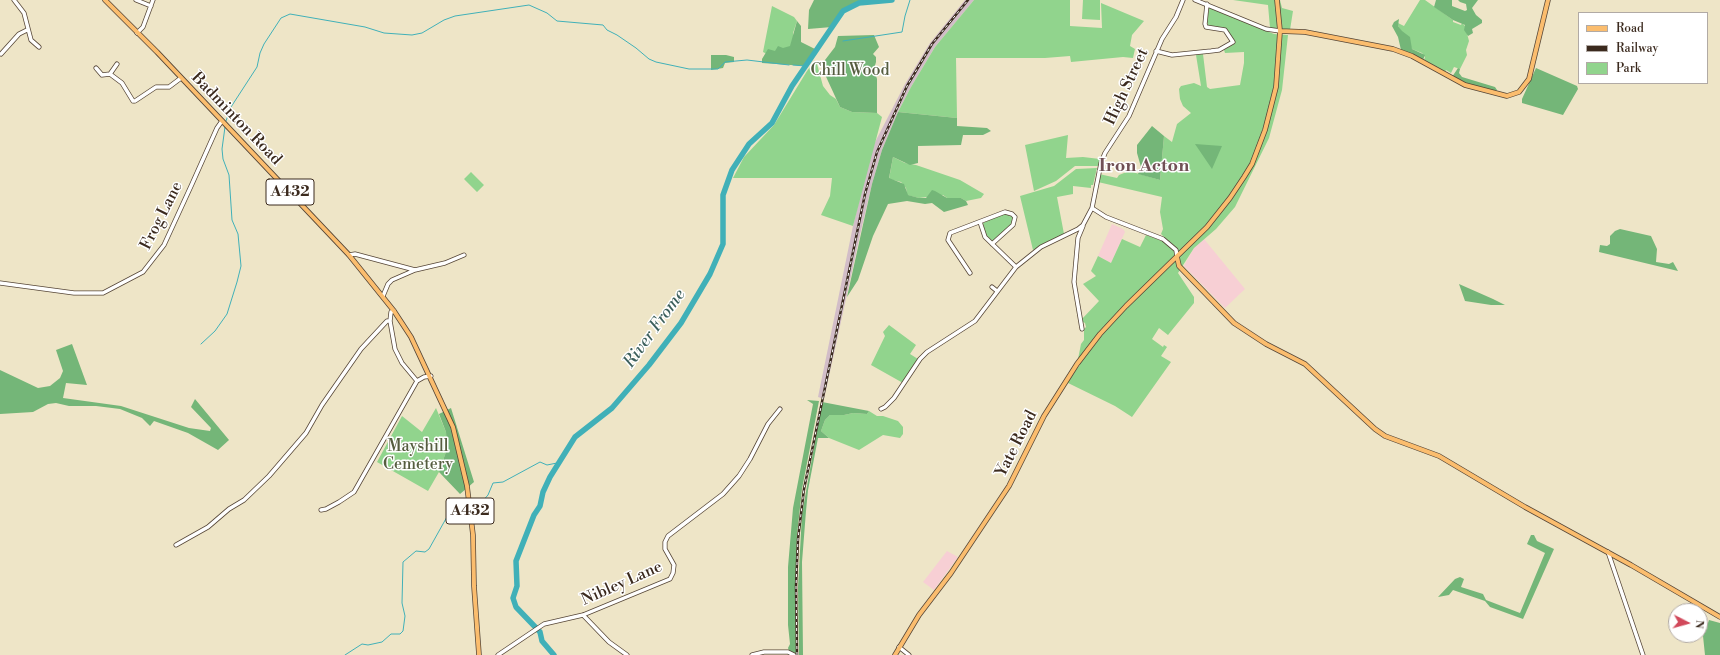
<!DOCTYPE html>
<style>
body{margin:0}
#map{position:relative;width:1720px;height:655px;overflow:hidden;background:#eee5c7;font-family:"Libre Bodoni",serif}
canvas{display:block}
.legend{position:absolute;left:1578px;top:12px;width:130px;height:72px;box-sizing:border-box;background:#fff;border:1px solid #b1aaa5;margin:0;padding:5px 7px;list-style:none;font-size:12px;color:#3b2a1e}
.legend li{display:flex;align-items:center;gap:8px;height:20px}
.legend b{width:20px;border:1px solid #b1aaa5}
.north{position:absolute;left:1668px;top:603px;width:40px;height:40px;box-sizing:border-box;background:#fff;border:1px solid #b1aaa5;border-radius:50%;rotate:96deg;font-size:11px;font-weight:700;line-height:16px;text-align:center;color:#3b2a1e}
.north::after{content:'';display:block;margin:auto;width:14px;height:18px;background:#d1495b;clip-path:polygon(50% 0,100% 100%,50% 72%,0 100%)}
</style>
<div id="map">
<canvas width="1720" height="655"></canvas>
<ul class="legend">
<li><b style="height:5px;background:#fbbd6e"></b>Road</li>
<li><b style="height:5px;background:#3b2a1e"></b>Railway</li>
<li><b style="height:11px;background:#91d48d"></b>Park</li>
</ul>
<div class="north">N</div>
</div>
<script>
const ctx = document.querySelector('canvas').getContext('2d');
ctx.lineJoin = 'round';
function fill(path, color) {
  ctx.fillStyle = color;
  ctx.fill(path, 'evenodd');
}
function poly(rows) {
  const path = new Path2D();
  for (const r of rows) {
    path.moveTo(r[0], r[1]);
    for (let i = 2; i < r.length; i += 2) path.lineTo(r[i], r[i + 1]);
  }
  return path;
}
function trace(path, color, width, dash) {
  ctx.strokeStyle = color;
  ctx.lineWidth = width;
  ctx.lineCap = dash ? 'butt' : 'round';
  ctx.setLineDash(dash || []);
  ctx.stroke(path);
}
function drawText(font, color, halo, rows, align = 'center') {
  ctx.font = font + ' "Libre Bodoni",serif';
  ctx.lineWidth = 3;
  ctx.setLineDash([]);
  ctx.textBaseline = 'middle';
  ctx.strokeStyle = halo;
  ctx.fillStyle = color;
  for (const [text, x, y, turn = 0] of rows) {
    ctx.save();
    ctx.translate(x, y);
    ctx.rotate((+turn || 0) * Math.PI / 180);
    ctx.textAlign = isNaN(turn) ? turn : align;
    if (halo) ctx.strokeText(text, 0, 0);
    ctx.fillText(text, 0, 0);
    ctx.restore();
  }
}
fill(poly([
 [1112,224,1123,229,1125,232,1111,263,1098,256],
 [1204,239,1245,289,1225,308,1184,266,1194,248],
 [947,551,958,557,934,590,923,582]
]), '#f7cfd4');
fill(poly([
 [965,0,974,0,935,47,911,87,898,112,882,150,872,184,860,235,824,399,818,397,853,226,872,148,905,84,930,43]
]), '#d2bdc8');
fill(poly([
 [974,0,1070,0,1070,26,1102,28,1101,3,1144,21,1132,35,1130,46,1135,49,1133,58,1123,57,1071,62,1070,56,1045,58,956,58,957,118,898,112,911,87,935,47],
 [1083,0,1100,0,1100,20,1082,19],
 [1233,0,1280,0,1282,8,1293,11,1290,30,1270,28,1268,5],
 [1420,0,1425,0,1453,20,1453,22,1461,25,1462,23,1465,26,1469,41,1466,50,1467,55,1460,69,1454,67,1451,73,1446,70,1445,72,1424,60,1425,57,1422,53,1412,49,1398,26,1398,23,1404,26],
 [772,6,794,17,797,21,793,33,794,38,790,48,767,54,763,52],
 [1209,7,1274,34,1288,35,1282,90,1269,138,1235,207,1216,229,1194,248,1178,273,1194,297,1194,303,1168,335,1159,328,1152,339,1163,347,1164,345,1167,347,1161,356,1171,362,1132,417,1115,406,1066,382,1080,365,1078,359,1081,344,1084,340,1084,329,1086,327,1085,323,1083,322,1082,319,1099,301,1083,284,1096,276,1091,271,1098,256,1111,263,1122,239,1140,247,1146,235,1162,241,1165,238,1161,234,1163,229,1160,212,1162,197,1098,182,1099,174,1117,178,1119,175,1129,171,1160,180,1164,136,1172,142,1177,124,1191,113,1183,106,1180,99,1179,89,1181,86,1194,83,1201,86,1196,55,1203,54,1207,87,1210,89,1240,85,1244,63,1244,52,1225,53,1224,50,1235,43,1226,29,1209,27,1207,22],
 [814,62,817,64,823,86,830,95,836,99,840,107,852,112,877,113,882,117,853,226,821,215,830,196,832,178,733,178,744,157,774,125,807,71],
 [1068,135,1066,158,1083,157,1100,159,1098,166,1075,166,1056,181,1034,191,1025,145],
 [893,157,905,163,916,165,960,180,984,194,981,198,966,201,961,198,947,198,943,195,919,198,907,195,906,188,901,182,889,179],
 [1097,168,1093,185,1091,185,1091,188,1073,186,1073,194,1057,197,1064,234,1033,250,1020,196,1054,186,1076,169],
 [471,172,484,185,477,192,464,179],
 [1005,212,1013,216,1014,219,1011,225,993,241,990,241,986,237,983,223],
 [889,325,916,345,910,354,918,359,903,383,871,365,885,336,883,332],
 [436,408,446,432,447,449,439,472,428,491,377,462,402,416,422,432],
 [869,411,877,416,883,416,898,421,903,427,903,434,900,438,883,435,859,450,829,438,821,431,825,420,830,415,844,415,853,413,867,414]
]), '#91d48d');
fill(poly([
 [814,0,892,0,859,3,843,11,832,27,808,29,809,10],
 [1436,0,1452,0,1452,6,1465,11,1467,10,1466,4,1460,2,1458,0,1478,0,1472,8,1476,15,1482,20,1482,23,1472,29,1473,33,1468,36,1464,30,1465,25,1453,20,1434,7],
 [1399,19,1398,26,1402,31,1410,37,1412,49,1425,55,1423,60,1401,50,1398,37,1392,26,1394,22],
 [797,21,801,26,801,42,815,49,816,51,805,66,762,63,762,59,768,49,775,51,778,46,783,48,790,46],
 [874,35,879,47,873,54,876,57,876,62,874,69,877,79,877,113,852,112,840,107,822,68,825,60,835,47,838,36],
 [711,55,726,55,734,57,734,62,725,63,723,68,711,70],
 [1458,68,1460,69,1459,73,1462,77,1495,87,1497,90,1495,92,1465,84,1452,77],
 [1536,68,1577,86,1578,89,1563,115,1522,103,1522,99],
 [898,112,957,118,957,126,987,128,991,131,983,135,963,135,961,145,918,146,918,163,910,165,893,157,889,178,904,184,908,195,919,198,926,198,932,190,935,191,947,198,961,198,966,201,968,205,944,212,932,203,925,204,907,201,888,204,873,236,858,280,847,297,872,184,882,150],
 [1152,126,1164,136,1160,180,1138,174,1141,167,1137,153,1137,145],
 [1195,144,1222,146,1212,169],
 [1620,229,1651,236,1657,249,1656,262,1669,264,1673,262,1678,271,1599,252,1600,245,1607,246,1610,244,1610,236,1615,231],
 [1459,284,1493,299,1505,305,1491,305,1465,301],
 [72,344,87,385,66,383,63,398,121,406,189,428,210,431,211,428,191,407,195,399,229,440,218,450,188,433,154,421,150,426,142,418,120,409,96,406,69,406,56,403,48,404,33,412,0,414,0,370,38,388,50,386,60,378,63,371,56,350],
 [807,400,819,401,802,489,797,535,795,590,796,654,789,651,788,648,790,644,788,625,788,567,793,508,813,404],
 [822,402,869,411,867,414,853,413,844,415,830,415,825,420,821,431,829,438,818,438,808,490,806,511,802,562,803,655,799,655,798,587,802,514],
 [451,408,474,482,460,494,439,472,447,449,446,432,439,414],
 [1531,535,1534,535,1537,541,1554,549,1523,619,1490,607,1485,601,1453,590,1449,595,1438,597,1455,579,1460,577,1464,579,1461,587,1483,594,1486,600,1520,613,1545,553,1527,544],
 [1709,620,1720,623,1720,655,1705,655,1703,636]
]), '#74b678');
trace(poly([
 [843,41,902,32,905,16,910,0],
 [793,65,805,66],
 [226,121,231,107,257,67,260,53,264,44,281,18,290,14,365,27,384,33,412,35,422,33,444,20,455,16,529,5,547,13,557,21,603,25,607,30,617,35,636,48,649,59,656,62,689,69,718,69,725,62,747,60,789,65],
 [201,344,215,331,227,314,237,282,241,266,238,234,232,220,229,175,223,159,222,149,225,127],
 [480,504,488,495,493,483,503,482,540,462,547,465,557,463],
 [345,655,362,644,368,645,382,642,391,634,400,634,403,631,405,616,402,603,403,562,416,551,425,552,429,549,448,515,452,511,464,506]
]), '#40b0b8', 1);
trace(poly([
 [554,655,542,641,540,632,516,607,513,598,517,586,516,561,534,515,540,506,543,492,550,477,575,437,612,408,649,365,681,323,710,274,723,244,723,195,732,170,749,144,772,123,792,86,828,33,843,11,859,3,892,0]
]), '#40b0b8', 5.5);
const minor = poly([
 [14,0,24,13,31,40,39,47],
 [136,0,151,6],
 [1195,0,1266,29,1280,31],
 [137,33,143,27,153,0],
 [1156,51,1172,55,1211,51,1219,50,1233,42,1225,30,1206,27,1205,24,1207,4],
 [1,54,19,34,27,30],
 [96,68,102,75,110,74,117,64],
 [110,74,122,83,133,101,135,101,156,87,169,87,181,78],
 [1092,208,1106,217,1163,239,1176,250,1177,257],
 [980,222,985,237,1016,267],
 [349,255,355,254,415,270],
 [970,273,948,240,950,233,1005,212,1012,214,1015,217,1013,225,992,244],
 [0,283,74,293,103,293,143,272,164,245,192,184,217,128,222,121],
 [992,287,997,291],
 [383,296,388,284,392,280,415,270,445,263,464,255],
 [394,311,391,312,390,321,395,349,402,363,417,381],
 [1082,329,1074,282,1078,238,1083,226],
 [881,409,885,407,894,398,920,359,927,352,975,321,1016,267,1041,247,1078,229,1083,225,1092,208,1101,163,1105,153,1129,116,1162,39,1176,17,1183,0],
 [321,510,326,509,339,502,354,492,417,381,424,377,431,376],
 [176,545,208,527,229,509,244,500,269,476,306,433,322,405,361,349,387,321,390,321],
 [1608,552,1643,655],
 [583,615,609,642,627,655],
 [899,647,909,655],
 [498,655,544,624,583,615,670,579,673,573,674,565,665,549,665,542,668,536,723,494,739,476,750,459,768,424,780,409],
 [752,655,764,652,788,652,794,655]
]);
const major = poly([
 [105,0,157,52,349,255,394,311,411,337,453,427,467,486,473,535,474,586,479,655],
 [1280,31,1305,32,1393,49,1412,56,1465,85,1507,96,1519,92,1529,79,1548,0],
 [1177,257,1179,266,1234,323,1266,344,1305,364,1375,429,1385,436,1439,456,1525,507,1631,565,1720,617],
 [895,655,919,615,951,573,1009,486,1044,416,1077,364,1100,334,1126,306,1207,227,1230,198,1244,177,1252,164,1265,130,1276,87,1280,31,1277,0]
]);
trace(minor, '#564637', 5);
trace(major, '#564637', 5.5);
trace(minor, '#fff', 3.5);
trace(major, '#fbbd6e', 4);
const rail = poly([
 [797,655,796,586,798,539,804,489,865,194,877,152,907,86,932,44,968,0]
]);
trace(rail, '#3b2a1e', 2.5);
trace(rail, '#fff', 1, [3]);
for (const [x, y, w] of [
 [290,192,48],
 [470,511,48]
]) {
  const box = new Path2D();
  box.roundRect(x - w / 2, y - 13, w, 26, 3);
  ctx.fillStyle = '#fff';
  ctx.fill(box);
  trace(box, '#3b2a1e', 1);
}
drawText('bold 15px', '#3b2a1e', null, [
 ["A432",290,192],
 ["A432",470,511]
]);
drawText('16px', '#555d3f', '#fff', [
 ["Chill Wood",850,71],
 ["Mayshill",418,447],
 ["Cemetery",418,465]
]);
drawText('16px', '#3b2a1e', '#fff', [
 ["High Street",1127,87,-65],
 ["Badminton Road",236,119,46],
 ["Frog Lane",162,216,-63],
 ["Yate Road",1017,444,-63],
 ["Nibley Lane",622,584,-24]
]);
drawText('italic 17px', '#3d605c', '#fff', [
 ["River Frome",655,329,-54]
]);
drawText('bold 18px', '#715055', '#fff', [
 ["Iron Acton",1144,167]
]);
</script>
